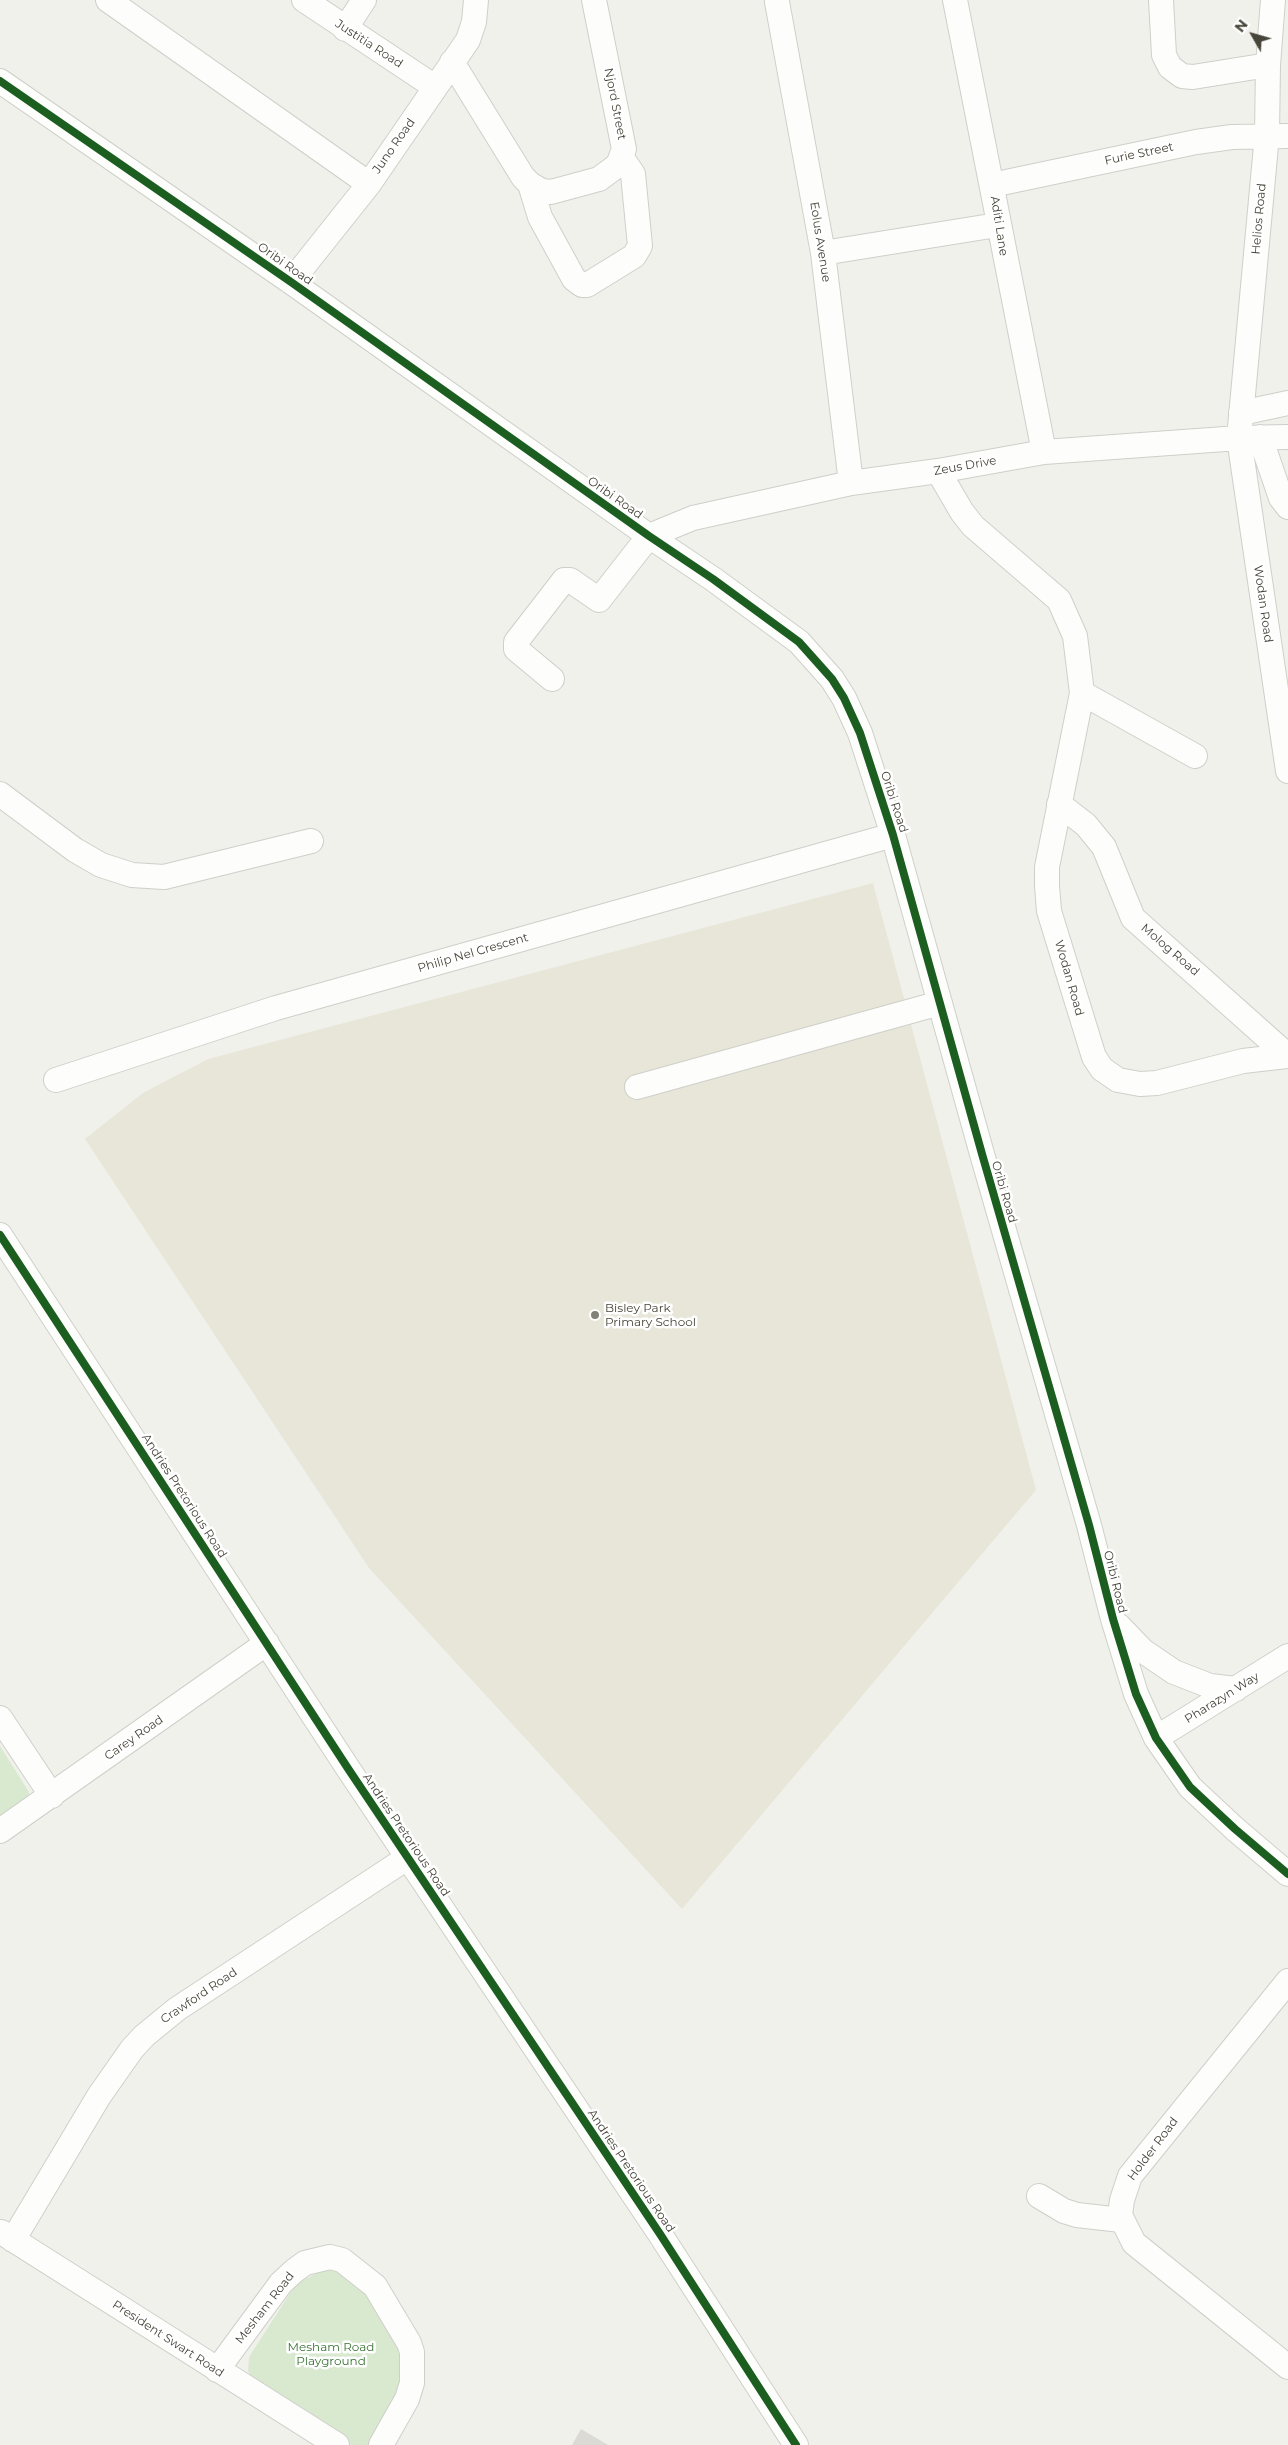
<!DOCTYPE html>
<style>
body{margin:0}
#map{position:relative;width:1288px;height:2445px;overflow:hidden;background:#f1f1ec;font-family:Montserrat,sans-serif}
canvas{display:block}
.north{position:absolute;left:1228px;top:10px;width:50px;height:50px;-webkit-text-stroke:4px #fff;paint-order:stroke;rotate:308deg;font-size:14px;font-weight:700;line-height:20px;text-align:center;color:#474539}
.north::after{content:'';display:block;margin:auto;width:18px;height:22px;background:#474539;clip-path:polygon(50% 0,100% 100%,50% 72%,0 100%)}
</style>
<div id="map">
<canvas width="1288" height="2445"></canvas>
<div class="north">N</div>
</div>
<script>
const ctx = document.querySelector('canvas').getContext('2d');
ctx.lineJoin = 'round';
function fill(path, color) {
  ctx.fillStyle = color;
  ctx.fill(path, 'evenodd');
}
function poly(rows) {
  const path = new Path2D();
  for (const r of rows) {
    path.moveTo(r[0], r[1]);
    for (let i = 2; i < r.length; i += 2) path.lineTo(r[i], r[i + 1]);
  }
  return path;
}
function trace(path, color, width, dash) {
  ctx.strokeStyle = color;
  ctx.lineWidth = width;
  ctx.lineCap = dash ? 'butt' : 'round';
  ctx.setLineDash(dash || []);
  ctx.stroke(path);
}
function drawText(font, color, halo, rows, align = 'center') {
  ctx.font = font + ' Montserrat,sans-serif';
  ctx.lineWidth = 5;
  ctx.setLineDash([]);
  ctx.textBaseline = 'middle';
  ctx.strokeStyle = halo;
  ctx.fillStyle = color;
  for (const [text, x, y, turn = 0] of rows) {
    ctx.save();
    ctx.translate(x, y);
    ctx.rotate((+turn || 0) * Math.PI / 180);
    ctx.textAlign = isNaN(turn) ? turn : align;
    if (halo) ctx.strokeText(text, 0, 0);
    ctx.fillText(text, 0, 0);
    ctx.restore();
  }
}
fill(poly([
 [873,883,1036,1490,682,1909,369,1568,85,1139,143,1093,208,1059]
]), '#e7e6d9');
fill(poly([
 [0,1746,29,1792,28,1805,0,1820],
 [328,2267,348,2270,366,2287,408,2352,408,2387,374,2445,348,2445,252,2380,248,2371,249,2357,296,2284]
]), '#d8e9cf');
fill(poly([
 [581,2429,608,2445,572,2445]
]), '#dbdad5');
const minor = poly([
 [108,0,369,184],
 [304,0,435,87],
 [955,0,1044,452],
 [1161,0,1164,55,1170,67,1182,76,1193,77,1268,65],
 [1273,0,1268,65,1267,135,1239,438,1288,771],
 [777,2,823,253,851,483],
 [345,29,364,0],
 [452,62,523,177,530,184,542,191,551,192,599,179,618,165,624,149,594,0],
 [0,81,291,282,649,536,713,579,799,642,832,679,844,698,860,733,893,835,982,1154,1089,1525,1113,1619,1136,1694,1156,1738,1190,1787,1235,1829,1288,1874],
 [530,184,540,217,574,279,582,285,587,285,634,256,640,246,633,174,622,158],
 [992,185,1196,142,1232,137,1288,136],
 [823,253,997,225],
 [291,282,369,184,468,40,474,22,476,0],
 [1241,413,1288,403],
 [1260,437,1281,498,1288,507],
 [938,471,962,512,973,526,1059,600,1075,636,1082,693,1195,756],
 [552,679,516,649,516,642,564,580,570,580,599,600,649,536,693,518,851,483,938,471,1044,452,1239,438,1288,437],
 [1082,693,1047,867,1047,886,1049,911,1094,1057,1102,1069,1118,1080,1140,1084,1157,1083,1243,1061,1288,1056],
 [0,794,75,850,101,865,132,875,164,877,311,841],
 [1059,804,1086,825,1104,847,1133,918,1288,1056],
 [56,1080,276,1008,893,835],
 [637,1087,940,1003],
 [0,1235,349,1770,660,2234,796,2445],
 [1119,1626,1143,1651,1174,1672,1210,1686,1236,1689],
 [0,1718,52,1796],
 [1156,1738,1288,1656],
 [0,1831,267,1643],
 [1288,1981,1130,2176,1122,2200,1120,2215,1134,2243,1288,2367],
 [1039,2196,1064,2211,1077,2215,1121,2220],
 [1,2232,337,2445],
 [13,2240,99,2096,132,2049,144,2036,177,2009,407,1858],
 [217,2370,281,2283,294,2271,305,2263,330,2257,342,2260,375,2286,409,2343,412,2352,412,2383,407,2399,381,2445]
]);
trace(minor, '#cfcfca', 26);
trace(minor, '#fdfdfc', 24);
trace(poly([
 [0,81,291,282,649,536,713,579,799,642,832,679,844,698,860,733,893,835,982,1154,1089,1525,1113,1619,1136,1694,1156,1738,1190,1787,1235,1829,1288,1874],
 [0,1235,349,1770,660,2234,796,2445]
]), '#1b5e20', 8);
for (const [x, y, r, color] of [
 [595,1315,5,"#828178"]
]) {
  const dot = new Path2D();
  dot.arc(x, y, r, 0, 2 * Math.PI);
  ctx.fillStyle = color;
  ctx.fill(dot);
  trace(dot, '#fff', 2);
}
drawText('12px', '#474539', '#fff', [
 ["Justitia Road",369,44,33],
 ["Njord Street",615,104,79],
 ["Juno Road",394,146,-55],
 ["Furie Street",1139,154,-12],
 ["Helios Road",1259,219,-85],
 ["Aditi Lane",999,226,81],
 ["Eolus Avenue",820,242,81],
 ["Oribi Road",285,264,35],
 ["Zeus Drive",965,466,-10],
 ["Oribi Road",615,498,35],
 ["Wodan Road",1263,604,82],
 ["Oribi Road",894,802,72],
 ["Molog Road",1170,950,41],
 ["Philip Nel Crescent",473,953,-16],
 ["Wodan Road",1069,978,74],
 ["Oribi Road",1004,1192,74],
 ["Andries Pretorious Road",184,1496,57],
 ["Oribi Road",1115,1582,76],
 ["Pharazyn Way",1222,1698,-32],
 ["Carey Road",134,1738,-35],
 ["Andries Pretorious Road",406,1835,56],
 ["Crawford Road",199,1996,-34],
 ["Holder Road",1153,2149,-53],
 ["Andries Pretorious Road",631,2171,56],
 ["Mesham Road",265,2308,-52],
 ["President Swart Road",168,2339,33]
]);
drawText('12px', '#474539', '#fff', [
 ["Bisley Park",605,1308],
 ["Primary School",605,1322]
], 'left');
drawText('12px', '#397233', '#fff', [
 ["Mesham Road",331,2347],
 ["Playground",331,2361]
]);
</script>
